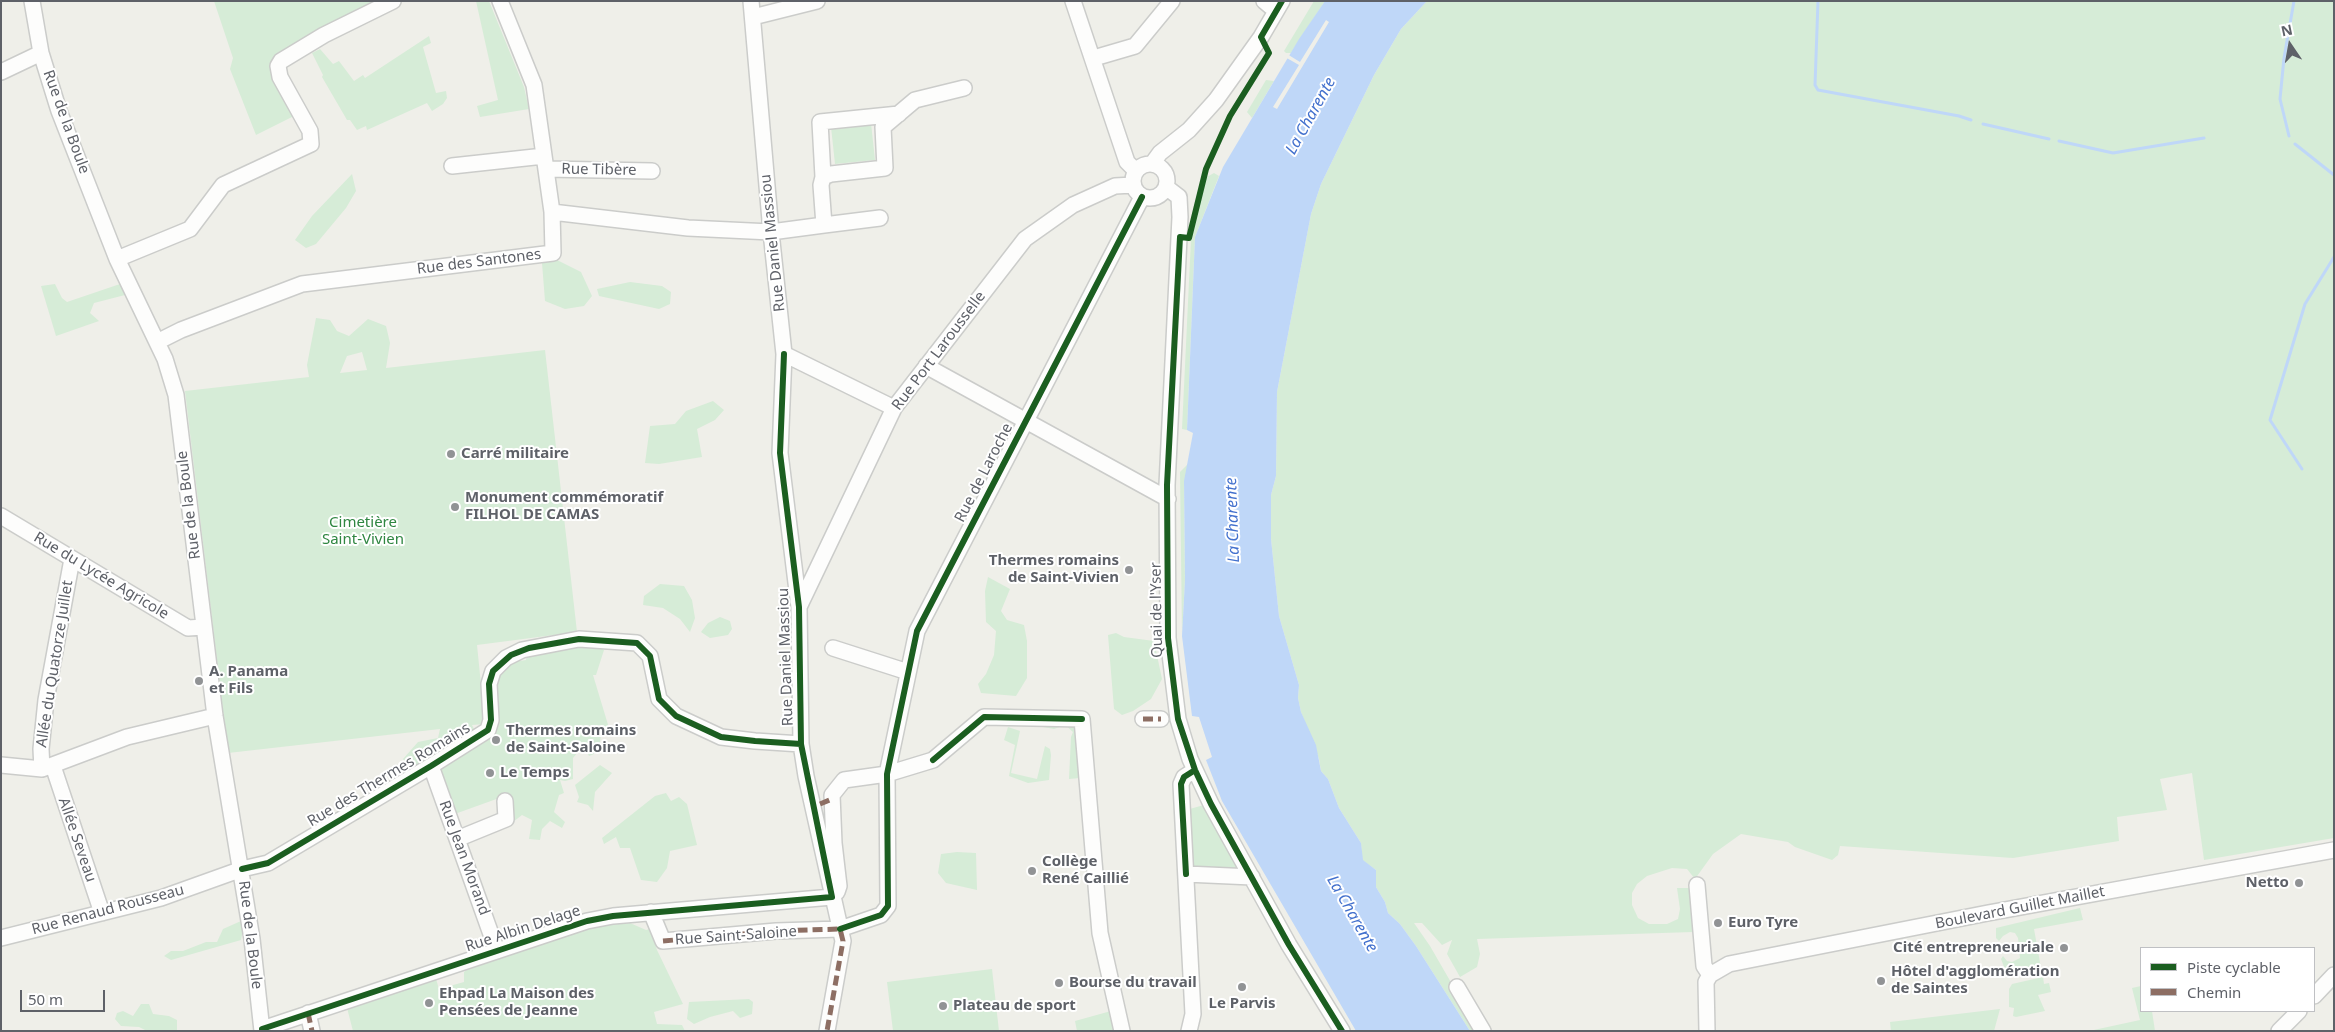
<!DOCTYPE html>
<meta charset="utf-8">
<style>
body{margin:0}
#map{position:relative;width:2335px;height:1032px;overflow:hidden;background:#efefe9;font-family:"Noto Sans",sans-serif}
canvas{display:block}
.frame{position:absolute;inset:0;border:2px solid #5e6168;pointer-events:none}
.legend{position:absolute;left:2140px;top:947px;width:175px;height:65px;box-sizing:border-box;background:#fff;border:1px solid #bfc0c3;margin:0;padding:6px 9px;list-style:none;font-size:15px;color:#5e6168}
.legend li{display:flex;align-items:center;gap:10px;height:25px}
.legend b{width:25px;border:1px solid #bfc0c3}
.north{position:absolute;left:2265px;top:20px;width:50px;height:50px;-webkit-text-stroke:4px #fff;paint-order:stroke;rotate:348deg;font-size:14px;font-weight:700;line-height:20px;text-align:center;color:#5e6168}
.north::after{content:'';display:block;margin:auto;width:18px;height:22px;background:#5e6168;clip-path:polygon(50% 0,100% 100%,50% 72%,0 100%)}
.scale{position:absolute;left:20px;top:990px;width:85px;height:22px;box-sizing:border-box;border:2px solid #5e6168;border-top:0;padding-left:6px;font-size:15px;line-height:18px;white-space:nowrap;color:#5e6168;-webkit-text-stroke:4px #fff;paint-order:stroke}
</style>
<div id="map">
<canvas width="2335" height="1032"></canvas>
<div class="frame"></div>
<ul class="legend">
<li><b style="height:6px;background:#1b5e20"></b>Piste cyclable</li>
<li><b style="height:6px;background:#8d6e63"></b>Chemin</li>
</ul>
<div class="north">N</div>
<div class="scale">50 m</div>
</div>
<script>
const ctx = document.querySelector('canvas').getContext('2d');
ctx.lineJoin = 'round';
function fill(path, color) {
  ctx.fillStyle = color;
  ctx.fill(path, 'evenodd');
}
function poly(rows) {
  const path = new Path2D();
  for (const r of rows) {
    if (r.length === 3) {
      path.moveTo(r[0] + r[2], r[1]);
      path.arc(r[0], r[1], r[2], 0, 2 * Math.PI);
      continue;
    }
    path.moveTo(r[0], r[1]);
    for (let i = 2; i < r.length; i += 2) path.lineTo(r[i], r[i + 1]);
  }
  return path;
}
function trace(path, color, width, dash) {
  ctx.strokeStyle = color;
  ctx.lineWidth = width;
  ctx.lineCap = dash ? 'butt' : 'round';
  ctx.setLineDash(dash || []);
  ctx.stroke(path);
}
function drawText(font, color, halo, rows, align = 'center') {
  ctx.font = font + ' "Noto Sans",sans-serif';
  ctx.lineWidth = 4;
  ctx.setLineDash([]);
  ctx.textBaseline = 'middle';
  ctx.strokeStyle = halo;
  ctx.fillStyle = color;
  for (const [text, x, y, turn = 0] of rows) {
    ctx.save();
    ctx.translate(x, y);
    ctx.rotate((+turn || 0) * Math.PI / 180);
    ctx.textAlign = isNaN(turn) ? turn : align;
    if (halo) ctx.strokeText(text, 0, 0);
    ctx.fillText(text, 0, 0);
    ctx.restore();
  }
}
fill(poly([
 [214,1,393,1,278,66,300,113,256,135,230,69,233,58],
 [476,1,489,1,524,87,529,109,480,117,477,106,498,100],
 [1314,1,1325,1,1291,53,1286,53,1284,51],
 [1427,1,2334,1,2334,838,2204,860,2192,773,2160,779,2167,810,2117,817,2119,841,2013,858,1840,846,1838,855,1832,860,1795,847,1788,842,1741,834,1713,854,1695,879,1687,869,1672,868,1647,876,1637,884,1632,893,1632,905,1638,918,1649,924,1667,924,1678,919,1680,909,1677,888,1689,888,1693,932,1477,939,1480,954,1477,967,1460,977,1447,954,1452,940,1442,945,1422,923,1414,923,1430,946,1479,1031,1470,1031,1416,946,1400,924,1388,913,1385,902,1376,887,1376,870,1362,860,1361,843,1339,808,1328,779,1321,771,1319,759,1301,712,1298,698,1299,685,1279,616,1271,539,1271,495,1276,476,1277,392,1311,214,1321,184,1374,75,1401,29],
 [429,36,431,43,423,47,436,93,446,91,447,98,443,104,432,111,427,103,367,130,366,126,357,130,350,120,347,120,322,77,323,75,312,53,320,49,333,64,339,61,354,81,363,75,365,78],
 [1266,80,1274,81,1252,118,1247,112],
 [871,123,875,160,835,164,831,127],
 [1214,173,1219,176,1195,237,1187,430,1182,429,1191,239,1203,179],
 [352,174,356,191,346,208,316,244,306,248,295,240,312,216],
 [555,259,581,272,592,296,584,306,565,309,545,301,542,263],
 [630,282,662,286,671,292,670,304,659,309,599,296,597,289],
 [55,284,62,298,67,302,120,284,125,295,94,303,90,313,99,321,56,336,41,286],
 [316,318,330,320,337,331,349,336,368,319,386,326,390,343,386,368,545,350,577,632,477,645,485,724,472,725,475,731,420,768,409,767,403,759,418,742,438,738,440,729,228,753,185,391,309,377,307,365],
 [362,352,367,370,340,373,347,356],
 [713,401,724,410,715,420,697,429,702,457,659,464,645,463,650,426,675,424,686,411],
 [1188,464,1184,491,1185,580,1182,636,1180,472],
 [988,577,1010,589,1001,611,1007,620,1024,625,1027,641,1027,678,1016,696,981,693,978,684,986,674,994,655,996,631,986,622,985,591],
 [660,584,684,586,692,600,695,618,690,632,680,619,663,608,643,605,644,596],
 [720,617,730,621,732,629,728,635,710,638,701,632,708,623],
 [1116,633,1124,637,1154,641,1162,679,1151,699,1133,711,1122,715,1114,709,1108,635],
 [585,645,586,647,596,645,604,650,596,675,593,675,609,728,601,733,600,742,594,754,589,756,584,745,573,758,573,779,565,781,560,780,564,793,559,795,554,812,565,822,562,828,550,821,542,829,540,840,529,839,532,820,522,815,513,822,502,797,452,815,438,767,489,732,494,679,517,658,520,661,526,660,527,654],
 [1010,721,1076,723,1080,778,1069,779,1071,737,1073,732,1065,725,1054,729],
 [1008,727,1020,731,1011,773,1037,779,1045,746,1050,749,1051,755,1049,780,1028,783,1009,776,1015,745,1004,740],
 [600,765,612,773,595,792,593,811,588,805,577,802,579,797,575,785],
 [666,793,671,801,679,797,687,804,697,845,670,851,667,868,657,882,641,880,630,848,620,848,616,837,604,844,602,838,655,796],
 [1204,805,1241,876,1186,874,1186,810],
 [957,852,976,853,977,890,946,883,938,873,941,854],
 [2080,908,2083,920,2034,929,2041,968,2019,972,2006,972,2001,959,2003,956,2007,961,2012,962,2020,958,2018,938,2015,933,2010,932,2003,936,1999,941,1996,938,1996,928],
 [241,921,243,930,241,940,171,960,164,956,171,951,183,951,206,942,217,942,223,929],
 [630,923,646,930,650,929,657,950,683,1004,654,1012,657,1024,682,1025,685,1031,353,1031,347,1008,436,979,439,989,464,982,464,972,469,968,596,926],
 [992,969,999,1031,893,1031,887,982],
 [2043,977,2044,984,2049,983,2051,992,2038,995,2045,1011,2016,1017,2013,1016,2014,1008,2009,1007,2009,989,2012,984],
 [2141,986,2141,1011,2152,1011,2155,1031,2089,1031,2140,1020,2132,988],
 [749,999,753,1002,752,1014,740,1018,733,1011,710,1017,694,1024,687,1019,689,1002],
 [141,1004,149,1004,153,1014,169,1016,177,1020,177,1031,147,1031,139,1027,121,1026,115,1019,117,1013,123,1011,133,1016],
 [2000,1009,1994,1031,1891,1031,1890,1022],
 [1111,1011,1117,1031,1077,1031,1075,1021]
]), '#d6ecd7');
fill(poly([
 [1325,1,1427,1,1401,29,1374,75,1321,184,1311,214,1277,392,1276,476,1271,495,1271,539,1279,616,1299,685,1298,698,1301,712,1316,745,1321,771,1328,779,1339,808,1361,843,1363,860,1376,870,1376,887,1385,902,1388,913,1400,924,1416,946,1470,1031,1356,1031,1222,801,1206,760,1212,757,1199,717,1192,716,1182,636,1185,580,1184,481,1193,433,1187,430,1195,237,1223,167,1299,39]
]), '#bfd7f8');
fill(poly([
 [1326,20,1329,22,1277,109,1273,107,1299,65,1285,57,1287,54,1300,62]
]), '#efefe9');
trace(poly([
 [1818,1,1815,85,1818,90,1959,116,1971,120],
 [1983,124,2049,139],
 [2289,136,2280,99,2284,58,2294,1],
 [2059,141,2113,153,2204,138],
 [2295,144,2334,175],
 [2302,469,2270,420,2305,304,2334,257]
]), '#bfd7f8', 3);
const minor = poly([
 [32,1,41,53,59,111,117,259,165,359,176,395,215,716,252,939,262,1031],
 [751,1,771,232,784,354,780,453,799,607,801,744,806,776,843,941,827,1031],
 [1073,1,1127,162,1136,171],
 [1264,1,1276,11],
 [753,17,817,1],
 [1094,58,1135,46,1172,1],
 [1,72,41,53],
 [1152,164,1160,153,1189,130,1216,100,1261,37,1282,1],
 [1150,181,17],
 [452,166,544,156],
 [546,169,652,171],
 [823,177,831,174,885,168,883,127,915,100,964,88],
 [1166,187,1179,197,1180,217,1167,485,1168,638,1178,719,1190,759,1211,804,1289,945,1342,1031],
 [552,212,688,228,771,232,824,225,821,185,823,177,820,122,899,114],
 [824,225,880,218],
 [117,259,190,229,223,185,311,144,310,131,280,77,278,66,281,61,324,35,393,1],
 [157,342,181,330,302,284,553,253,552,212,534,85,500,1],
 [784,354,894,408],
 [926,366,1168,499],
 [1,516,188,628,204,627],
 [799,607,894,408,1025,239,1073,205,1115,186,1133,185],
 [833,648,908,672],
 [1143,719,1161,719],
 [1,765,42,769,127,737,215,716],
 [53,766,102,913],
 [431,766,497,951],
 [42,769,41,749,46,700,72,559],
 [457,839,506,819,505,801],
 [1186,874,1252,877],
 [1697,885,1704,966,1710,975],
 [837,892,839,886,834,843,832,795,844,780,887,774,933,760,984,717,1082,719,1100,933,1122,1031],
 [651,912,663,941,776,931,840,929,881,915,888,906,887,774,917,631,1142,197],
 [1,938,161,898,242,869,268,863,431,766,488,730,491,720,489,684,493,671,506,658,522,650,579,639,637,643,650,656,659,699,676,716,721,737,755,741,801,744],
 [1457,987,1483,1031],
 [2314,996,2334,975],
 [308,1013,312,1031],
 [262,1029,587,921,613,916,832,897],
 [1189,1031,1193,1014,1181,784,1184,777,1195,770],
 [1707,1031,1706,982,1710,975,1729,964,1988,913,2334,850],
 [2279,1031,2299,1011]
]);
trace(minor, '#cbccca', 18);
trace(minor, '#fdfdfc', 15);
trace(poly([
 [1143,719,1161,719],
 [820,804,832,799],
 [663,941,776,931,840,929,843,941,827,1031],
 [308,1013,312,1031]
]), '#8d6e63', 5, [10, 5]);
trace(poly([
 [1282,1,1261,37,1269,53,1230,116,1206,169,1189,238,1180,237,1167,485,1168,638,1178,719,1195,770,1211,804,1289,945,1342,1031],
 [933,760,984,717,1082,719],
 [242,869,268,863,431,766,488,730,491,720,489,684,493,671,511,655,529,648,579,639,637,643,650,656,659,699,676,716,721,737,755,741,801,744],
 [1186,874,1181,784,1184,777,1195,770],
 [840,929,881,915,888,906,887,774,917,631,1142,197],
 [262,1029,587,921,613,916,832,897,801,744,799,607,780,453,784,354]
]), '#1b5e20', 6);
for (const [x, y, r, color] of [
 [451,454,5,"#919395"],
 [455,507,5,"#919395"],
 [1129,570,5,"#919395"],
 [199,681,5,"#919395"],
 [496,740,5,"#919395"],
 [490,773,5,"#919395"],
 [1032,871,5,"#919395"],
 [2299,883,5,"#919395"],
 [1718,923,5,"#919395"],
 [2064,948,5,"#919395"],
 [1881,981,5,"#919395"],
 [1059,983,5,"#919395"],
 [1242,987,5,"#919395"],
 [429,1003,5,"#919395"],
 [943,1006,5,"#919395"]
]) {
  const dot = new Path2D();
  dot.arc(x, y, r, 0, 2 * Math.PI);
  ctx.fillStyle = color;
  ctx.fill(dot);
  trace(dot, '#fff', 2);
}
drawText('15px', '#5e6168', '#fff', [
 ["Rue de la Boule",66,122,70],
 ["Rue Tibère",599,170,1],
 ["Rue Daniel Massiou",773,243,-96],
 ["Rue des Santones",479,262,-7],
 ["Rue Port Larousselle",939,351,-53],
 ["Rue de Laroche",984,473,-63],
 ["Rue de la Boule",189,505,-97],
 ["Rue du Lycée Agricole",101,576,31],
 ["Quai de l'Yser",1157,610,-91],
 ["Rue Daniel Massiou",786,657,-92],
 ["Allée du Quatorze Juillet",55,664,-81],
 ["Rue des Thermes Romains",389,775,-31],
 ["Allée Seveau",77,840,71],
 ["Rue Jean Morand",464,858,70],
 ["Boulevard Guillet Maillet",2020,908,-11],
 ["Rue Renaud Rousseau",108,910,-15],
 ["Rue Albin Delage",523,929,-18],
 ["Rue de la Boule",250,935,83],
 ["Rue Saint-Saloine",736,936,-4]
]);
drawText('bold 15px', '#5e6168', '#fff', [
 ["Carré militaire",461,454],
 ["Monument commémoratif",465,498],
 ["FILHOL DE CAMAS",465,515],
 ["Thermes romains",1119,561,"right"],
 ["de Saint-Vivien",1119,578,"right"],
 ["A. Panama",209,672],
 ["et Fils",209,689],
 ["Thermes romains",506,731],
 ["de Saint-Saloine",506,748],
 ["Le Temps",500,773],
 ["Collège",1042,862],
 ["René Caillié",1042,879],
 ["Netto",2289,883,"right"],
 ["Euro Tyre",1728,923],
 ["Cité entrepreneuriale",2054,948,"right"],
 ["Hôtel d'agglomération",1891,972],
 ["de Saintes",1891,989],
 ["Bourse du travail",1069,983],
 ["Ehpad La Maison des",439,994],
 ["Pensées de Jeanne",439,1011],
 ["Le Parvis",1242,1004,"center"],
 ["Plateau de sport",953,1006]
], 'left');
drawText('15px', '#2f8641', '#fff', [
 ["Cimetière",363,523],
 ["Saint-Vivien",363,540]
]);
drawText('italic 16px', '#4270cd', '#fff', [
 ["La Charente",1311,116,-61],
 ["La Charente",1233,520,-92],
 ["La Charente",1352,914,60]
]);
</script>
